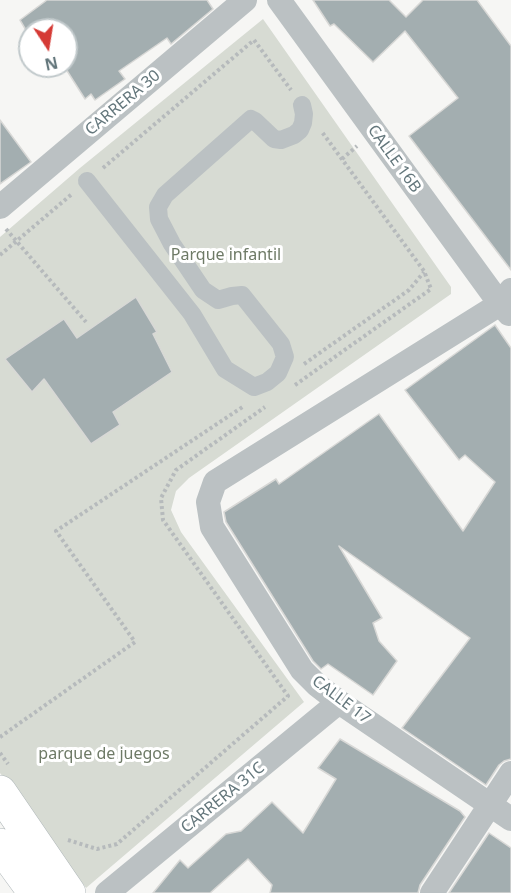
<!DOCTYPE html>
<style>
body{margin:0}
#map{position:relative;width:511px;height:893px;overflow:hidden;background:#f6f6f4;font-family:"Noto Sans",sans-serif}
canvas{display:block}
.north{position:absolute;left:18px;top:18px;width:60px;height:60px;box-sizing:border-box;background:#fff;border:2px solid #c1c9cb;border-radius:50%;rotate:168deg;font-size:16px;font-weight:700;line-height:24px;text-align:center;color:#64777c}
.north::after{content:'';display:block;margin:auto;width:21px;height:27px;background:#d53a35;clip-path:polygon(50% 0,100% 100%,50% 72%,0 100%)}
</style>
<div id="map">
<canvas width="511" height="893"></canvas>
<div class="north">N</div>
</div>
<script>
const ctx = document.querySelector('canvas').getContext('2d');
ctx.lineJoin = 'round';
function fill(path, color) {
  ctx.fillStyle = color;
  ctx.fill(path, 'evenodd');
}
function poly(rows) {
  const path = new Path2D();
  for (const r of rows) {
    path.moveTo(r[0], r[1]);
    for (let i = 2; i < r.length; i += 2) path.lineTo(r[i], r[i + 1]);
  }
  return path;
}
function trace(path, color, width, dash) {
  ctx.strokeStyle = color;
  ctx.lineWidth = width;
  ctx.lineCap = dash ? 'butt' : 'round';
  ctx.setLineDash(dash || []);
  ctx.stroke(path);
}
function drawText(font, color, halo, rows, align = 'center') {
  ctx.font = font + ' "Noto Sans",sans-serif';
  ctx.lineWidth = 6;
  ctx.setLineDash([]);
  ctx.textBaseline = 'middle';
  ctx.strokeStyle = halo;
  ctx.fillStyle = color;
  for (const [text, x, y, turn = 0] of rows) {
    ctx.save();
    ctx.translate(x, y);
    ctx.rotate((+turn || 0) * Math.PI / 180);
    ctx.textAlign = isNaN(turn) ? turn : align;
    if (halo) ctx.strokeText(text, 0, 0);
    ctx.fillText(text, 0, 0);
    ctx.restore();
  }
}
fill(poly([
 [263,19,451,287,451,294,189,478,176,491,171,510,181,532,304,702,86,888,0,773,0,237,80,168]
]), '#d7dbd3');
const building = poly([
 [47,0,207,0,213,9,171,44,167,38,119,71,125,79,95,100,91,94,85,99,64,66,66,66,66,30,30,30,30,37,20,20,47,0],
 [313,0,389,0,406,17,423,0,477,0,511,46,511,270,409,136,458,98,405,31,373,62,334,24,330,26,313,0],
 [0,120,31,162,0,184,0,120],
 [136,297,157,332,153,334,172,372,113,412,120,425,91,444,44,379,32,392,5,359,64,319,77,338,136,297],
 [495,325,511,348,511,759,504,761,499,765,486,785,402,728,470,638,339,546,382,618,373,623,379,641,397,661,373,695,328,664,321,669,313,661,226,522,224,512,276,479,279,484,379,414,463,531,495,482,465,455,459,460,405,390,495,325],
 [340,739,460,811,465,817,420,885,418,893,270,893,272,885,248,859,210,893,153,893,180,860,188,868,226,834,241,831,272,802,303,833,336,779,318,768,340,739],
 [489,833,511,848,511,893,449,893,489,833]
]);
fill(building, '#a3aeb0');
trace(building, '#d8d8d6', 1.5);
const secondary = poly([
 [0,792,69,893],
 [0,845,35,893]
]);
trace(secondary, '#aeb6b8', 34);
trace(poly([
 [342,159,357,146],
 [103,168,254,40,291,90],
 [6,229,86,322],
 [0,255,72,194],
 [304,364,409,290,424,272],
 [295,385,431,289,424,271,322,132],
 [0,737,135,642,56,531,244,406],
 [0,753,8,764],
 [68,840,97,849,117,844,288,696,163,520,161,498,176,470,265,407]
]), '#b6babc', 4, [3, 3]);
trace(poly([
 [87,181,192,314,225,369,254,387,267,382,278,373,285,357,281,344,242,295,232,296,218,300,203,290,172,244,159,219,158,207,165,195,251,119,255,121,274,139,281,140,294,135,300,130,303,123,304,114,302,105]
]), '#bbc1c3', 18);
trace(poly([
 [279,0,500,304,509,314],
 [0,207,245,0],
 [511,290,500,304,215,482,208,502,212,527,302,670,317,685,339,702,511,819],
 [107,893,339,702],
 [432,893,511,773]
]), '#bbc1c3', 24);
trace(secondary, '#fff', 33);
drawText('16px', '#64777c', '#fff', [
 ["CARRERA 30",123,103,-40],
 ["CALLE 16B",394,159,54],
 ["CALLE 17",341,700,37],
 ["CARRERA 31C",223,798,-39]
]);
drawText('16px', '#6e7a66', '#fff', [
 ["Parque infantil",226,255],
 ["parque de juegos",104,754]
]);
</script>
